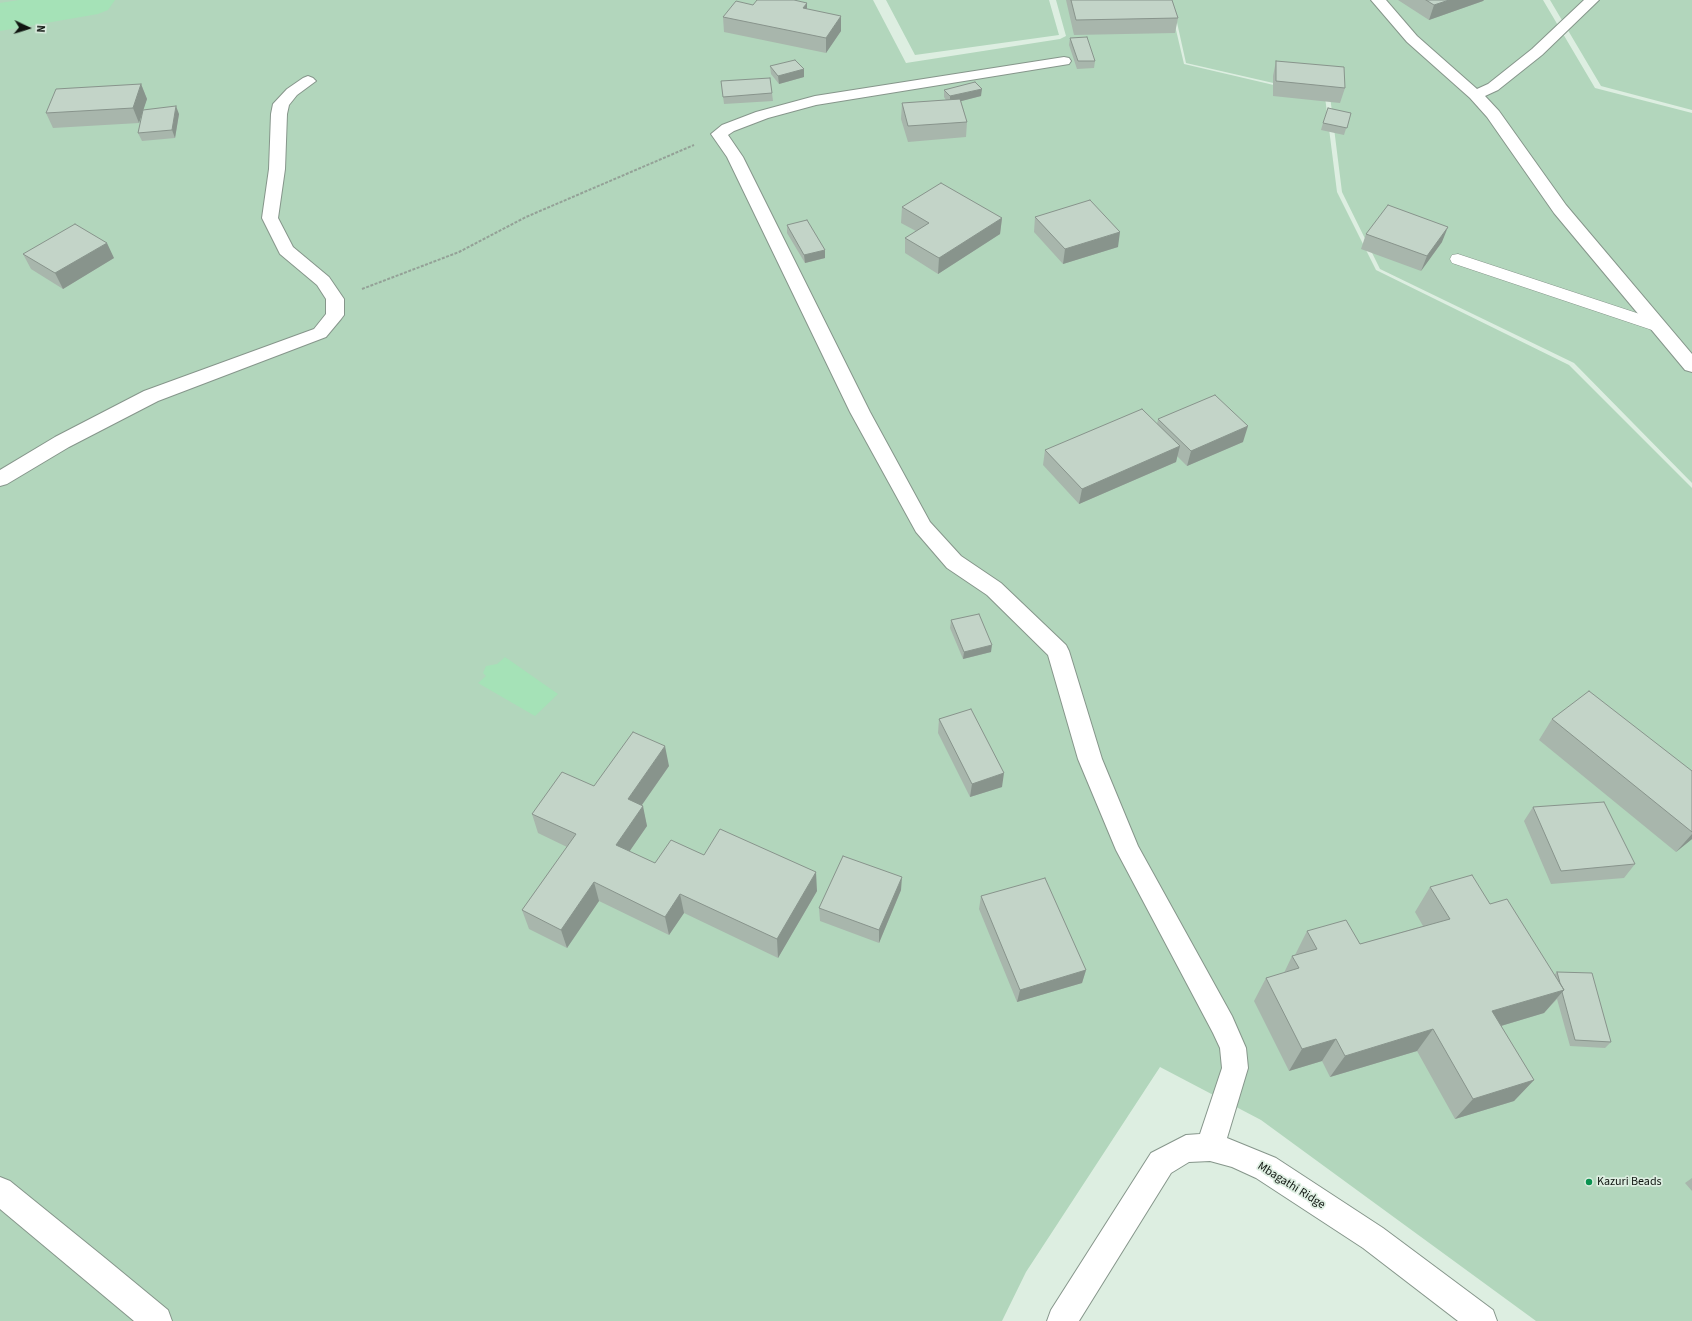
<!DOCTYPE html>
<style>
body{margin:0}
#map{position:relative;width:1692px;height:1321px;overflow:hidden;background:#ddeee1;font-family:"Source Sans 3",sans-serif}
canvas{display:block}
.north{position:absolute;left:8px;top:8px;width:40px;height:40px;-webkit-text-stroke:3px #ddeee1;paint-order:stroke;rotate:94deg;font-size:11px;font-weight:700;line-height:16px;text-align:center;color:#0f1510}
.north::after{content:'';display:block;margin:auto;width:14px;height:18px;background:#0f1510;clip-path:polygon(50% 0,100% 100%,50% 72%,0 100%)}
</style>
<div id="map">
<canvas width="1692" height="1321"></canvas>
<div class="north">N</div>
</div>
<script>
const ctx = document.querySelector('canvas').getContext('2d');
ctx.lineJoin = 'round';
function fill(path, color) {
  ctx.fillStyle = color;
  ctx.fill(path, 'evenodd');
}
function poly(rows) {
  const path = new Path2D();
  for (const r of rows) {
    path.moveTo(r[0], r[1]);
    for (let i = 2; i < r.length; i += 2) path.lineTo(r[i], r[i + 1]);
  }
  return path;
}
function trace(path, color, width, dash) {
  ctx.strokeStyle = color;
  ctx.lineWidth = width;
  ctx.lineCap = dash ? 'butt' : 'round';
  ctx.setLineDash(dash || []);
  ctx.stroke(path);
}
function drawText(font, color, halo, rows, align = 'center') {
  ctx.font = font + ' "Source Sans 3",sans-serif';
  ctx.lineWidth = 3.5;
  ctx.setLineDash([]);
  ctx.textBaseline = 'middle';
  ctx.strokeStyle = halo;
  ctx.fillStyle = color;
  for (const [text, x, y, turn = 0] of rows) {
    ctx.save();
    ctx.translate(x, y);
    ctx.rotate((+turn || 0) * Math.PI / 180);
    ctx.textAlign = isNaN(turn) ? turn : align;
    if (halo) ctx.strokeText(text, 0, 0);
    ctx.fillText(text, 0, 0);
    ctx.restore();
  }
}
fill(poly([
 [0,0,873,0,906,63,1060,39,1066,36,1056,0,1169,0,1184,64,1325,97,1337,192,1376,270,1569,365,1692,488,1692,1321,1536,1321,1261,1120,1160,1067,1026,1272,1002,1321,0,1321],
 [886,0,1049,0,1059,35,915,55],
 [1172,0,1543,0,1595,88,1692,113,1692,483,1574,363,1380,269,1342,192,1330,96,1186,63],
 [1550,0,1692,0,1692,110,1601,86]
]), '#b2d6bc');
fill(poly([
 [505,657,558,694,535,716,478,683,486,676,483,673,486,666,497,664]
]), '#a5e2b7');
fill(poly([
 [19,0,115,0,108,10,98,14,0,31,0,3,19,0]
]), '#a5e2b7');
const service = poly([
 [1458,254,1664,322,1667,326,1664,330,1658,332,1652,330,1452,263,1450,259,1452,255,1458,254]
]);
const minor = poly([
 [1371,0,1386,0,1417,36,1477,89,1488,84,1532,49,1584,0,1599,0,1542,55,1498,90,1485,96,1499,111,1566,205,1692,354,1692,372,1685,370,1554,213,1487,117,1470,98,1407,42,1371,0],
 [1064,57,1069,58,1071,61,1069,64,816,105,768,118,734,131,728,135,743,157,870,412,930,522,961,556,1001,583,1066,645,1069,651,1102,759,1138,846,1232,1016,1246,1048,1248,1068,1227,1138,1276,1158,1383,1228,1493,1310,1497,1321,1458,1321,1363,1248,1256,1178,1232,1167,1210,1161,1189,1162,1171,1173,1079,1321,1047,1321,1051,1310,1151,1153,1186,1135,1200,1134,1222,1068,1220,1048,1213,1033,1116,850,1078,759,1048,655,987,595,947,568,916,532,850,412,727,157,711,134,722,125,756,112,815,96,1064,57],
 [308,76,313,78,316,81,297,95,289,105,287,114,285,169,278,218,293,247,329,277,344,299,344,315,341,319,326,337,158,401,69,447,7,484,0,486,0,470,55,437,144,391,314,329,326,314,326,299,317,285,280,254,262,218,269,169,271,114,273,104,287,89,303,78,308,76],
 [0,1177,10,1181,105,1258,168,1310,172,1321,134,1321,0,1209,0,1177]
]);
trace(service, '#86968b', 1);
trace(minor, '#86968b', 2);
trace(poly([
 [362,289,459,252,526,217,694,145]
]), '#94a197', 2, [3, 1.5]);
fill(service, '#fff');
fill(minor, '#fff');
fill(poly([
 [1066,0,1172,0,1178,18,1175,33,1074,35],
 [1398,0,1484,0,1483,1,1429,20],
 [753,5,807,9,841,31,826,53,724,32,723,17],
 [1070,38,1095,61,1094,68,1077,69,1069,45],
 [1276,61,1345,88,1340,103,1273,96,1273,76],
 [770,66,804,69,804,77,779,84,771,74],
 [721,81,772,93,773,101,724,104],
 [141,84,147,99,143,110,179,114,175,138,142,141,138,133,143,111,139,123,53,128,46,113],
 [944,90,981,96,961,101,967,122,966,137,908,142,901,119,902,103,946,100,944,97],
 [1351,113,1344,135,1321,130,1323,123],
 [902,207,1002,218,1000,234,938,274,905,253,905,238,916,231,901,223],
 [1035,217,1118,247,1063,264,1034,232],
 [787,225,825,258,805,263,787,233],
 [1366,234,1442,242,1421,271,1361,249],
 [23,254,114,258,63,289,31,269],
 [1158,419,1243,442,1187,466,1177,456,1176,462,1079,504,1043,465,1045,450,1157,424],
 [951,620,991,652,963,659,950,628],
 [939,719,1002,787,970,797,938,733],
 [1552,719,1692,771,1692,839,1676,852,1539,740],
 [669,766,642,805,647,826,629,852,655,863,704,855,817,891,778,958,684,913,669,935,599,901,567,948,529,929,522,910,567,847,538,833,532,814,594,786],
 [1533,807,1635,864,1624,878,1551,884,1524,821],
 [1430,887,1490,904,1554,975,1557,972,1611,1042,1605,1048,1570,1046,1557,999,1544,1013,1501,1026,1534,1080,1514,1101,1455,1119,1417,1051,1330,1077,1322,1061,1289,1071,1254,1001,1266,978,1284,973,1292,956,1295,955,1307,931,1360,944,1423,926,1415,912],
 [901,890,879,943,820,921,819,908],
 [981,896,1086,970,1082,983,1017,1002,979,909],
 [1692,1178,1692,1191,1685,1183]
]), '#a8b6ac');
fill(poly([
 [1449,0,1484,0,1483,1,1429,20,1434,5],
 [807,3,807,18,803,8],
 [841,16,841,31,826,53,826,38],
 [804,69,804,77,779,84,778,76],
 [141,84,147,99,139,123,133,108],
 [982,89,981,96,950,104,950,96],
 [176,106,179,114,175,138,172,130],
 [1002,218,1000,234,938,274,939,258],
 [1448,227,1442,242,1421,271,1427,256],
 [1120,232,1118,247,1063,264,1065,249],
 [107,243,114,258,63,289,55,273],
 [825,250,825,258,805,263,804,255],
 [1248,426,1243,442,1187,466,1191,451],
 [1180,446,1176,462,1079,504,1082,489],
 [992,645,991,652,963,659,964,652],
 [665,746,669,766,632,819,628,799],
 [1004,773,1002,787,970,797,972,784],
 [643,806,647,826,620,865,616,845],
 [1692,834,1692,839,1676,852],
 [816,872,817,891,778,958,777,939],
 [902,877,901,890,879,943,879,930],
 [594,882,599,901,567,948,561,930],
 [680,894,684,913,669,935,665,917],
 [1086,970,1082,983,1017,1002,1020,990],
 [1564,990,1544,1013,1474,1034,1492,1011],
 [1433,1029,1417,1051,1330,1077,1345,1056],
 [1336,1039,1322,1061,1289,1071,1302,1049],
 [1534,1080,1514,1101,1455,1119,1473,1099]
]), '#88948c');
const building = poly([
 [757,0,794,0,807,3,803,8,841,16,826,38,723,17,736,1,753,5,757,0],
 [1071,0,1172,0,1178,18,1076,20,1071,0],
 [1426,0,1449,0,1434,5,1426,0],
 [1087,37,1095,61,1078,61,1070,38,1087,37],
 [795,60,804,69,778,76,770,66,795,60],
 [1276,61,1344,67,1345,88,1276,81,1276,61],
 [770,78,772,93,723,97,721,81,770,78],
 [975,82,982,89,950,96,944,90,975,82],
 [141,84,133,108,46,113,56,89,141,84],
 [960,99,967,122,908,126,902,103,960,99],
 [176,106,172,130,138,133,143,110,176,106],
 [1328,108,1351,113,1347,128,1323,123,1328,108],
 [941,183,1002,218,939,258,905,238,929,223,902,207,941,183],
 [1090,200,1120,232,1065,249,1035,217,1090,200],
 [1388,205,1448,227,1427,256,1366,234,1388,205],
 [807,220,825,250,804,255,787,225,807,220],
 [75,224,107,243,55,273,23,254,75,224],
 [1215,395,1248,426,1191,451,1158,419,1215,395],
 [1142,409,1180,446,1082,489,1045,450,1142,409],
 [979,614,992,645,964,652,951,620,979,614],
 [1589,691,1692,771,1692,832,1552,719,1589,691],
 [971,709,1004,773,972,784,939,719,971,709],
 [633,732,665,746,628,799,643,806,616,845,655,863,671,840,704,855,720,829,816,872,777,939,680,894,665,917,594,882,561,930,522,910,576,834,532,814,562,772,594,786,633,732],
 [1604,802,1635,864,1561,871,1533,807,1604,802],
 [843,856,902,877,879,930,819,908,843,856],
 [1472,875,1490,904,1507,899,1564,990,1492,1011,1534,1080,1473,1099,1433,1029,1345,1056,1336,1039,1302,1049,1266,978,1299,968,1292,956,1317,949,1307,931,1346,920,1360,944,1450,919,1430,887,1472,875],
 [1045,878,1086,970,1020,990,981,896,1045,878],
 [1557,972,1592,973,1611,1042,1575,1040,1562,992,1564,990,1560,983,1557,972]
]);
fill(building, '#c3d4c8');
trace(building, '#88948c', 1);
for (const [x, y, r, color] of [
 [1589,1182,4,"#0a9250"]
]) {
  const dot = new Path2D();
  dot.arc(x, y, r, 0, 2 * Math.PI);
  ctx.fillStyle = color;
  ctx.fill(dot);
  trace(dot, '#ddeee1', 1.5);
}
drawText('12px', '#0f1510', '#ddeee1', [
 ["Kazuri Beads",1597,1182]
], 'left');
drawText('12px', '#0f1510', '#ddeee1', [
 ["Mbagathi Ridge",1291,1186,32]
]);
</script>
